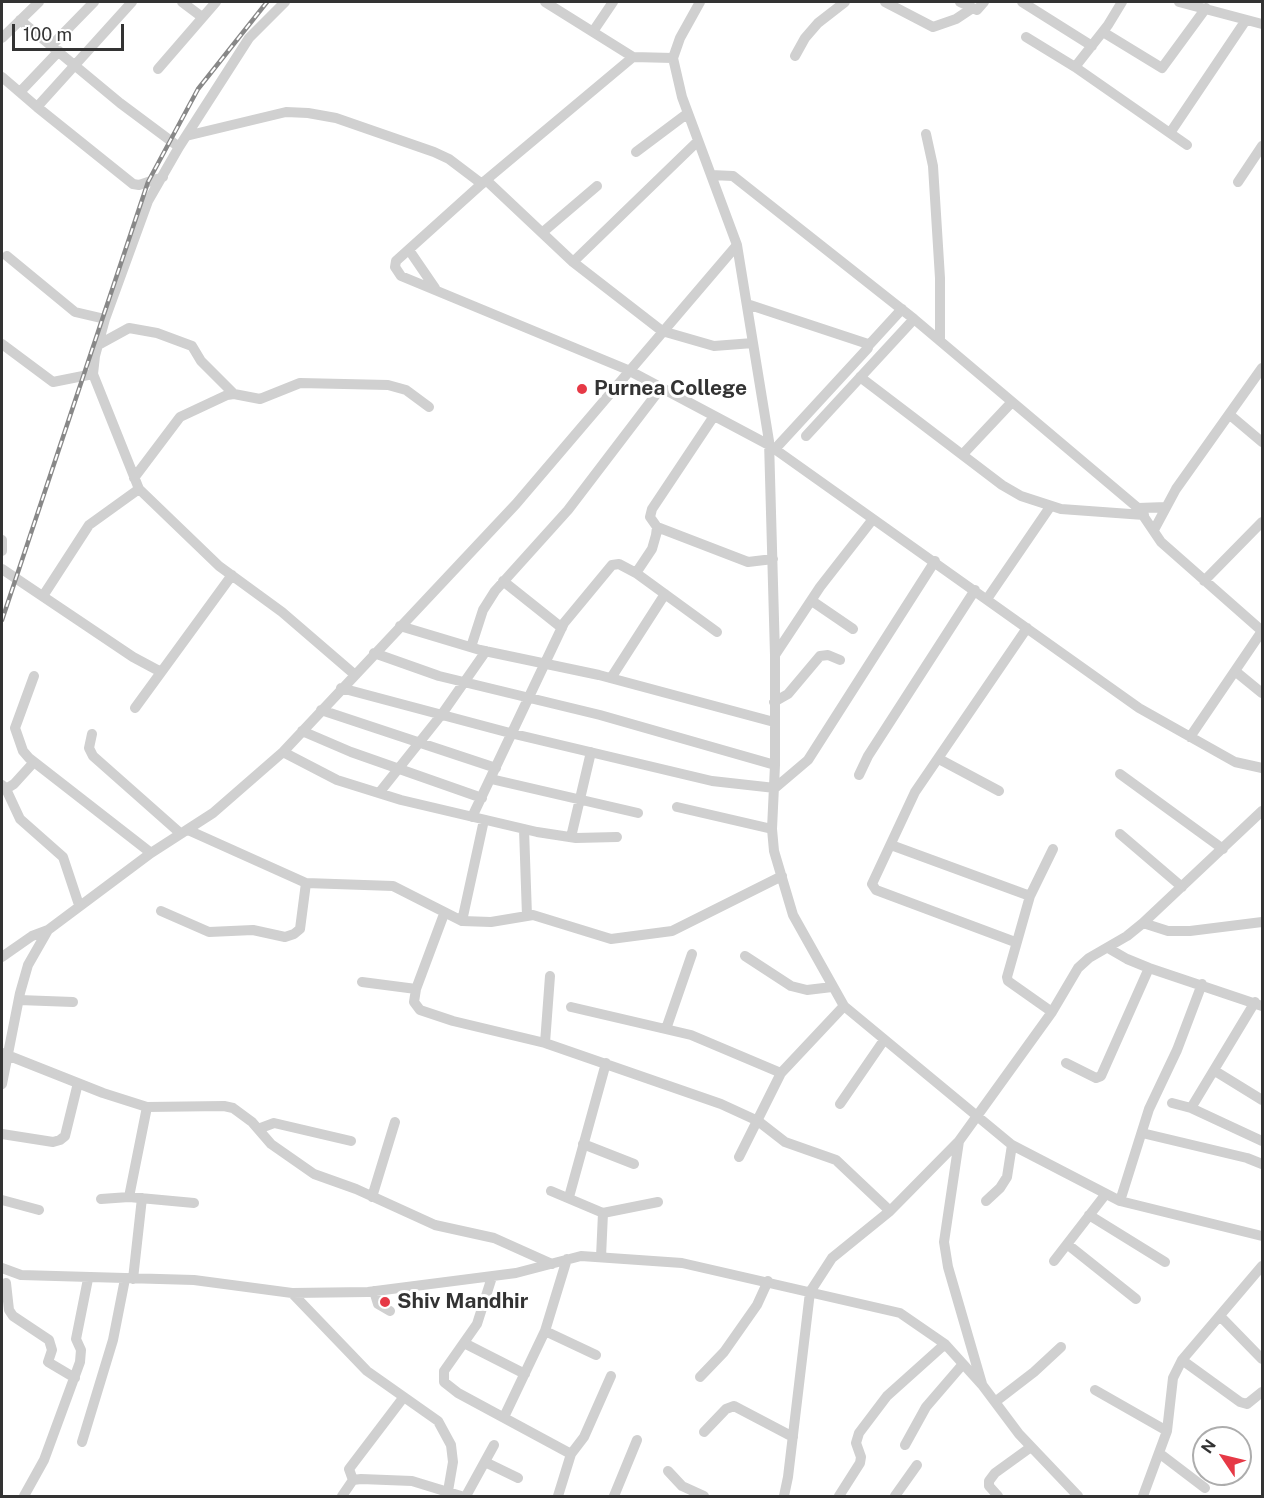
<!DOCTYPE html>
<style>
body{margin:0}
#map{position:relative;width:1264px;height:1498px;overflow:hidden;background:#fff;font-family:"Public Sans",sans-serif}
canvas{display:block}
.frame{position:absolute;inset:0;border:3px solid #333;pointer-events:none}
.north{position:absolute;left:1192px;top:1426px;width:60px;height:60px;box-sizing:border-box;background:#fff;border:2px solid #adadad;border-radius:50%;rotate:305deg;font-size:16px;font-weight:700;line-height:24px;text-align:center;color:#333}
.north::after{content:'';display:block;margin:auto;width:21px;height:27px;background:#e63946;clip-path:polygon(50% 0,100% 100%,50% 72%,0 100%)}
.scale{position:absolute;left:12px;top:24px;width:112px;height:27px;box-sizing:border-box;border:3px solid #333;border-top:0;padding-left:8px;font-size:18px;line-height:21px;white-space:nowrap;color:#333;-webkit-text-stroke:4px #fff;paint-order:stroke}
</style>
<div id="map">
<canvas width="1264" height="1498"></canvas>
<div class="frame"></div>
<div class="north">N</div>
<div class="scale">100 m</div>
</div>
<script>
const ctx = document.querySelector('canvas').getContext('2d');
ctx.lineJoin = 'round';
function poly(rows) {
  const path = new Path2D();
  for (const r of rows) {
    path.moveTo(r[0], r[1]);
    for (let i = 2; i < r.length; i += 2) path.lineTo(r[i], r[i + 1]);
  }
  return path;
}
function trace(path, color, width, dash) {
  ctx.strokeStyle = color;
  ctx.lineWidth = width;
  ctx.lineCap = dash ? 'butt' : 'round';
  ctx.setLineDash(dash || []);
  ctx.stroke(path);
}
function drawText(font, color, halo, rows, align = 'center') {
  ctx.font = font + ' "Public Sans",sans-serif';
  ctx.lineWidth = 6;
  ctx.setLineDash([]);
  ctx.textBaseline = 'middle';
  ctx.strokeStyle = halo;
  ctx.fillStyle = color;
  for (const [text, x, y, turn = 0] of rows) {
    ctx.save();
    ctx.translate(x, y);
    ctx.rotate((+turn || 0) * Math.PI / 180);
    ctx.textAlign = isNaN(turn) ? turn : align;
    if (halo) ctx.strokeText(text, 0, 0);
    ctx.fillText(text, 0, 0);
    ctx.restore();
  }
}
trace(poly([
 [182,2,202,17],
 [285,2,249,38,179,147,148,201,105,319,95,356,93,374,139,489,219,566,282,612,354,674],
 [545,2,633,57,673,58],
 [700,2,680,38,673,58,682,97,737,245,769,441,775,655,775,765,772,829,774,851,793,915,844,1006,1012,1145,1120,1201,1262,1236],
 [885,2,933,27,956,19,971,9],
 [960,2,977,10,984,2],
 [1022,2,1092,46],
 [1179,2,1262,24],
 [20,20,120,103,179,147],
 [594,30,613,2],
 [1103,32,1162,68,1206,8],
 [1026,37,1075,67,1187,145],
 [2,38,39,2],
 [52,45,94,2],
 [795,56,805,38,818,23,845,2],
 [633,57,486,180,396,261,395,267,401,276,628,370,769,445,1139,708,1235,762,1262,768],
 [1075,67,1108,25,1122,2],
 [158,69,216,2],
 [2,77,37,107,132,2],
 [20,92,59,51],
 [37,107,133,184,139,185,163,177],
 [1170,133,1246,20],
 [926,134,933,166,940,278,940,341],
 [186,136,286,112,308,113,336,118,434,152,449,159,482,184],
 [636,152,688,113],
 [711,175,733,176,914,319,1138,508,1161,542,1262,631],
 [486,180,573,262,662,331,714,346,753,343],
 [1238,182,1262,146],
 [543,232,597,186],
 [409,250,435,288],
 [7,256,75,312,105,319],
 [573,262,698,141],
 [747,304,868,344,868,348,775,449],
 [2,344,53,382,93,374],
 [98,345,129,328,157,333,192,346,201,361,234,394],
 [869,345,902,309],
 [860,377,1002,485,1021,496,1061,509,1144,515],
 [1230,415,1262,442],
 [806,436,914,319],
 [963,454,1011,403],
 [134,478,180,417,227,395,234,394,260,399,300,383,388,385,406,390,429,407],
 [1138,508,1166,507],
 [657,527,748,562,773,559],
 [1154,530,1176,489,1262,368],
 [2,540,2,551],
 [2,569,133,657,161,672],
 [636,573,652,549,656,535,657,527,650,517,652,509,714,416],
 [503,581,562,628],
 [1204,581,1262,522],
 [43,596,89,525,139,489],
 [987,599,1050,507],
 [812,601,853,629],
 [400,626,480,650,599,675,774,722],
 [471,647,483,610,495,591,568,510,661,388],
 [374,653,439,676,600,715,775,765],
 [775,655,820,587,873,519],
 [1235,671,1262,693],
 [34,676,15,728,23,751,29,758,151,853],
 [611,678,665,594],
 [341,688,510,733,712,781,775,788,808,760,935,561],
 [774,702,788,694,820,656,828,655,840,660],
 [135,708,232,575],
 [321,710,496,768],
 [302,731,351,752,482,798],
 [92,734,89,748,93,756,180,833],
 [1190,737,1262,631],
 [283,752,337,780,401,800,537,832,576,838,617,837],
 [939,759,999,791],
 [1120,774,1223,849],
 [859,775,868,756,975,590],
 [491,779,638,813],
 [2,785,6,789,20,819,63,857,79,905],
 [6,789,14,784,34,762],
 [379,793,442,714,486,651],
 [677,807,772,829],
 [472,817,564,623,612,565,619,564,636,573,717,632],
 [524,829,527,916],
 [188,830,306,883,393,886,462,921,491,922,533,915,611,939,672,931,782,876],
 [1120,834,1182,887],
 [571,837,591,752],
 [891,845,1030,896],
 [161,911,209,932,253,930,285,937,294,934,300,929,306,883],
 [462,921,484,820],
 [1143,923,1168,931,1190,931,1262,922],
 [1015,942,876,890,872,884,915,792,1027,628],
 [1108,948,1127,959,1149,968,1262,1006],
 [745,956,791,986,807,990,832,987],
 [2,957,32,936,48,930],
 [362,982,416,989,414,1002,420,1010,453,1021,545,1043,721,1104,758,1121,785,1142,836,1160,890,1211],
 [416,989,444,914],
 [19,1000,73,1002],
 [571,1007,691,1035,781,1073],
 [1052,1012,1008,981,1007,977,1030,896,1053,849],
 [666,1029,692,954],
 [545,1043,550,976],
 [2,1053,103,1093,147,1107,224,1106,233,1108,252,1122,271,1144,314,1174,356,1189,435,1225,494,1238,552,1264],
 [1066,1063,1096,1078,1101,1076,1149,968],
 [1215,1071,1262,1100],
 [2,1084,20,993,28,965,48,930,151,853,213,813,283,752,516,504,737,245],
 [1172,1103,1191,1108,1262,1141],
 [840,1104,884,1040],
 [1191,1108,1255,1002],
 [258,1129,274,1123,351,1141],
 [1142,1133,1247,1158,1262,1164],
 [2,1134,53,1142,60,1140,65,1136,78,1083],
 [959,1141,944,1242,948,1267,982,1384],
 [583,1144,634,1164],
 [739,1157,781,1073,844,1006],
 [551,1191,603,1213,601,1257],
 [129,1197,147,1107],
 [372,1197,395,1122],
 [569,1197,606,1063],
 [101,1199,129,1197,194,1203],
 [2,1200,39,1210],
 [986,1201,1000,1188,1007,1177,1012,1145],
 [1120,1201,1149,1109,1177,1050,1202,984],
 [603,1213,658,1202],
 [1089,1215,1165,1262],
 [1067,1244,1136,1299],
 [1054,1261,1105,1195],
 [2,1268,21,1275,194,1280,292,1293,368,1292,516,1273,581,1256,682,1263,900,1313,945,1344,983,1386,1019,1434,1078,1496],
 [492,1277,477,1324,444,1371,444,1382,458,1393,571,1454],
 [133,1279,142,1198],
 [6,1283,9,1310,13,1316,49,1340,52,1350,48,1362,75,1378],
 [374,1291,378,1304,390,1311],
 [292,1293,367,1371,438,1421,451,1445,453,1462,448,1491],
 [1220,1316,1262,1359],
 [545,1331,596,1355],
 [464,1343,525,1374],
 [1182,1360,1240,1402,1247,1404,1262,1392],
 [700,1377,724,1352,757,1305,768,1281],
 [1095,1390,1167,1431],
 [995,1402,1034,1372,1061,1347],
 [504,1417,545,1331,567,1259],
 [704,1432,726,1409,734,1406,793,1437],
 [82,1442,113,1340,125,1279],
 [905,1445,926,1407,963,1364],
 [1159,1453,1205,1488],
 [485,1462,518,1478],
 [668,1471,682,1486,704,1496],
 [353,1480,349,1469,403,1398],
 [24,1496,44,1460,80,1362,81,1350,76,1339,88,1279],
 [342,1496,353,1480,361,1479,412,1481,461,1496],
 [466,1496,494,1445],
 [558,1496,571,1454,584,1437,611,1376],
 [614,1496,637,1440],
 [784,1496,788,1477,810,1292,832,1258,890,1211,959,1141,1052,1012,1078,968,1089,958,1127,936,1143,923,1262,811],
 [839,1496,860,1463,861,1457,856,1443,859,1433,887,1396,945,1344],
 [895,1496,917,1465],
 [998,1496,989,1486,989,1481,995,1473,1031,1447],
 [1143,1496,1167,1431,1173,1378,1182,1360,1262,1266]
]), '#d0d0d0', 10);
const rail = poly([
 [2,620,148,182,198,89,267,2]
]);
trace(rail, '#888', 4.5);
trace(rail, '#fff', 2, [7]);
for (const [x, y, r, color] of [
 [582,389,6,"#e63946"],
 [385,1302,6,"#e63946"]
]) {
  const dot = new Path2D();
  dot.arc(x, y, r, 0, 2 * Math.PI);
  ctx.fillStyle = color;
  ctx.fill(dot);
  trace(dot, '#fff', 2);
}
drawText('bold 21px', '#333', '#fff', [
 ["Purnea College",594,389],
 ["Shiv Mandhir",397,1302]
], 'left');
</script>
